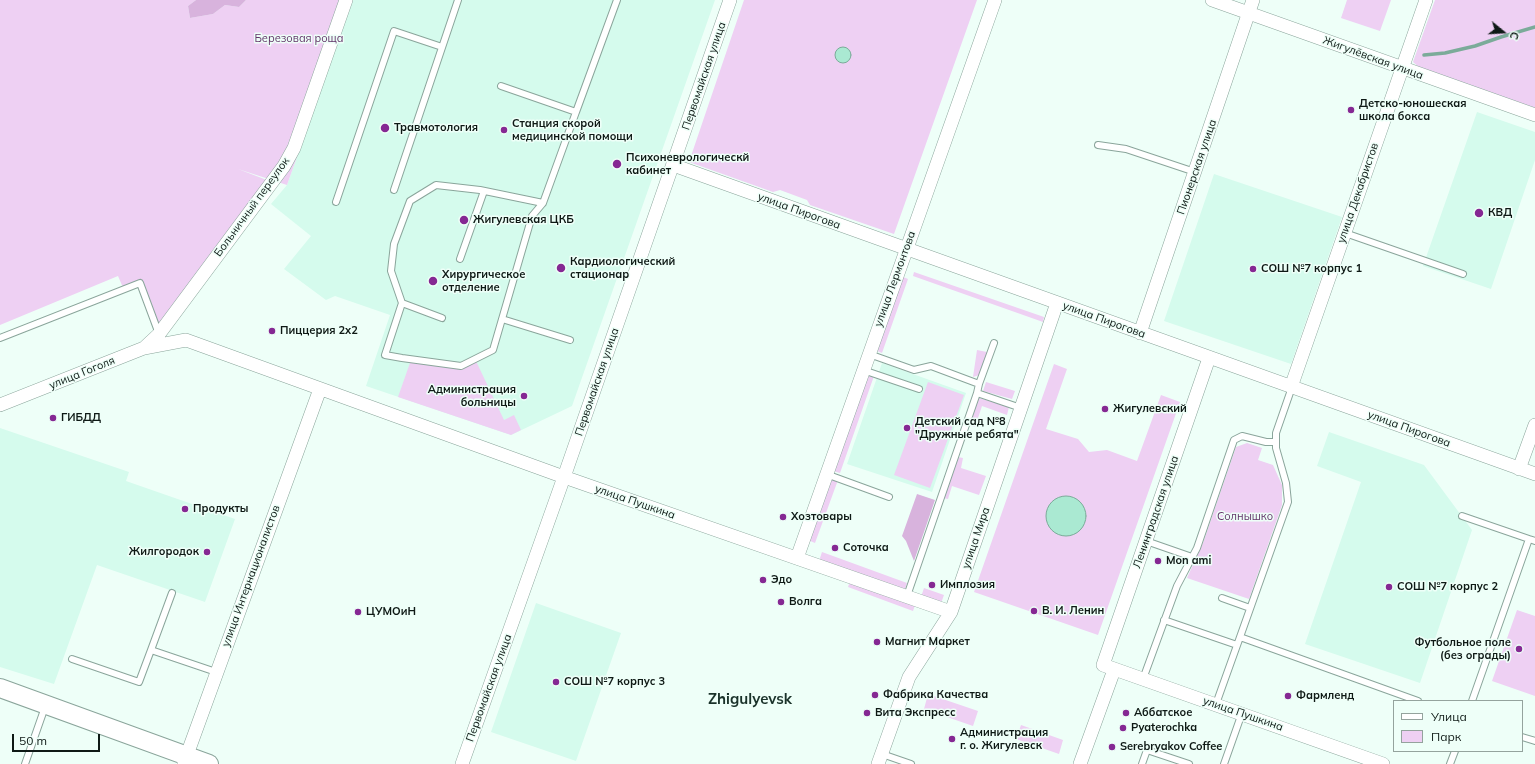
<!DOCTYPE html>
<meta charset="utf-8">
<style>
body{margin:0}
#map{position:relative;width:1535px;height:764px;overflow:hidden;background:#eefff8;font-family:Mulish,sans-serif}
canvas{display:block}
.legend{position:absolute;left:1393px;top:700px;width:130px;height:52px;box-sizing:border-box;background:#eefff8;border:1px solid #94a39d;margin:0;padding:5px 7px;list-style:none;font-size:12px;color:#0e1915}
.legend li{display:flex;align-items:center;gap:8px;height:20px}
.legend b{width:20px;border:1px solid #94a39d}
.north{position:absolute;left:1483px;top:12px;width:40px;height:40px;-webkit-text-stroke:3px #eefff8;paint-order:stroke;rotate:108deg;font-size:11px;font-weight:700;line-height:16px;text-align:center;color:#0e1915}
.north::after{content:'';display:block;margin:auto;width:14px;height:18px;background:#0e1915;clip-path:polygon(50% 0,100% 100%,50% 72%,0 100%)}
.scale{position:absolute;left:12px;top:734px;width:88px;height:18px;box-sizing:border-box;border:2px solid #0e1915;border-top:0;padding-left:5px;font-size:12px;line-height:14px;white-space:nowrap;color:#0e1915;-webkit-text-stroke:3px #eefff8;paint-order:stroke}
</style>
<div id="map">
<canvas width="1535" height="764"></canvas>
<ul class="legend">
<li><b style="height:5px;background:#fff"></b>Улица</li>
<li><b style="height:11px;background:#eed0f3"></b>Парк</li>
</ul>
<div class="north">С</div>
<div class="scale">50 m</div>
</div>
<script>
const ctx = document.querySelector('canvas').getContext('2d');
ctx.lineJoin = 'round';
function fill(path, color) {
  ctx.fillStyle = color;
  ctx.fill(path, 'evenodd');
}
function poly(rows) {
  const path = new Path2D();
  for (const r of rows) {
    if (r.length === 3) {
      path.moveTo(r[0] + r[2], r[1]);
      path.arc(r[0], r[1], r[2], 0, 2 * Math.PI);
      continue;
    }
    path.moveTo(r[0], r[1]);
    for (let i = 2; i < r.length; i += 2) path.lineTo(r[i], r[i + 1]);
  }
  return path;
}
function trace(path, color, width, dash) {
  ctx.strokeStyle = color;
  ctx.lineWidth = width;
  ctx.lineCap = dash ? 'butt' : 'round';
  ctx.setLineDash(dash || []);
  ctx.stroke(path);
}
function drawText(font, color, halo, rows, align = 'center') {
  ctx.font = font + ' Mulish,sans-serif';
  ctx.lineWidth = 3;
  ctx.setLineDash([]);
  ctx.textBaseline = 'middle';
  ctx.strokeStyle = halo;
  ctx.fillStyle = color;
  for (const [text, x, y, turn = 0] of rows) {
    ctx.save();
    ctx.translate(x, y);
    ctx.rotate((+turn || 0) * Math.PI / 180);
    ctx.textAlign = isNaN(turn) ? turn : align;
    if (halo) ctx.strokeText(text, 0, 0);
    ctx.fillText(text, 0, 0);
    ctx.restore();
  }
}
fill(poly([
 [353,0,715,0,572,406,511,435,366,386,390,315,335,296,326,300,284,269,311,236,271,204,287,185],
 [1477,112,1535,132,1535,160,1491,289,1423,266],
 [1214,174,1342,217,1291,364,1164,321],
 [882,363,966,393,932,492,847,464],
 [0,428,129,472,126,481,235,519,205,602,97,565,54,684,0,667],
 [1329,432,1424,465,1472,530,1420,683,1305,644,1361,482,1317,466],
 [536,603,621,633,576,761,491,732]
]), '#d5fbed');
fill(poly([
 [0,0,196,0,188,6,190,18,213,14,225,5,239,7,246,0,353,0,287,185,238,169,272,182,159,334,140,284,124,290,118,276,0,325],
 [744,0,977,0,894,234,810,205,807,200,780,190,773,192,689,162],
 [1347,0,1391,0,1380,31,1341,18],
 [1435,0,1535,0,1535,108,1420,68,1413,62],
 [914,272,1044,317,1043,322,913,276],
 [901,276,908,279,882,353,875,350],
 [977,350,987,352,983,374,973,377],
 [475,359,504,420,514,415,521,430,511,435,398,397,411,360,461,366],
 [1054,364,1067,369,1046,429,1078,439,1089,452,1107,450,1137,461,1161,395,1180,402,1098,635,974,592],
 [867,373,874,376,840,473,833,471],
 [928,382,964,395,930,488,894,475],
 [986,382,1015,391,1012,399,983,391],
 [979,398,1009,407,1007,415,982,406,975,427,968,425],
 [1247,443,1262,448,1258,460,1273,465,1282,485,1282,505,1249,599,1187,578,1203,543,1236,447],
 [958,457,963,458,961,468,986,476,979,495,952,486,948,499,943,498],
 [831,478,838,480,815,543,808,540],
 [822,552,907,583,904,592,819,561],
 [851,579,916,602,913,611,848,587],
 [924,588,944,595,940,606,920,600],
 [1517,610,1535,616,1535,696,1492,681],
 [928,694,978,711,973,726,924,709],
 [1021,725,1063,740,1059,754,1016,739]
]), '#eed0f3');
fill(poly([
 [196,0,246,0,239,7,225,5,213,14,190,18,188,6],
 [917,494,935,500,914,561,906,541,902,536]
]), '#d8b3dd');
const water = poly([
 [843,55,8],
 [1066,516,20]
]);
fill(water, '#aae9d2');
trace(water, '#7bab99', 1);
trace(poly([
 [1424,55,1445,53,1475,46,1501,37,1535,27]
]), '#7bab99', 3.5);
const lane = poly([
 [501,86,576,112,617,0],
 [1098,145,1126,149,1195,172],
 [394,190,458,0],
 [336,202,394,31,442,47],
 [543,203,480,190,436,185,410,201,394,244,391,271,402,303,385,355,402,358,461,366,493,350,532,216,543,203,576,112],
 [1345,233,1463,274],
 [460,259,484,191],
 [402,303,442,318],
 [502,319,570,340],
 [0,338,140,283,159,334],
 [994,343,979,384,977,393,1021,408],
 [869,354,914,370,931,366,979,384],
 [863,370,919,389],
 [826,474,889,497],
 [1462,516,1529,539],
 [1146,541,1192,557],
 [172,593,151,650,216,672],
 [907,596,977,393],
 [1222,598,1250,608],
 [1164,620,1237,645],
 [1240,637,1288,502,1286,483,1276,448,1276,433,1292,387],
 [72,659,139,682,151,650],
 [1143,679,1177,586,1197,548,1234,440,1242,436,1266,442,1276,442],
 [1472,701,1529,539,1535,541],
 [1216,704,1240,637,1418,701],
 [1522,737,1535,741],
 [882,754,911,764],
 [25,764,45,707],
 [1142,764,1147,750,1189,764],
 [1224,764,1242,713],
 [1450,764,1455,751]
]);
const street = poly([
 [1212,0,1535,115],
 [673,165,1535,474],
 [1140,333,1253,0],
 [144,348,186,340,564,477,951,612],
 [1209,358,1103,665,1383,764],
 [1291,387,1426,0],
 [0,405,144,348,159,334,284,166,294,148,346,0],
 [1519,469,1535,425],
 [797,558,995,0],
 [184,763,320,389],
 [462,764,564,477,730,0],
 [878,764,909,677,951,612,1057,303],
 [1080,764,1114,670]
]);
const secondary = poly([
 [0,688,209,764]
]);
trace(lane, '#8aa59b', 8);
trace(street, '#8aa59b', 14);
trace(secondary, '#8aa59b', 20);
trace(lane, '#fff', 6);
trace(street, '#fff', 13);
trace(secondary, '#fff', 18);
for (const [x, y, r, color] of [
 [1351,110,4,"#852893"],
 [385,128,5,"#852893"],
 [504,130,4,"#852893"],
 [617,164,5,"#852893"],
 [1479,213,5,"#852893"],
 [464,220,5,"#852893"],
 [561,268,5,"#852893"],
 [1253,269,4,"#852893"],
 [433,281,5,"#852893"],
 [272,331,4,"#852893"],
 [524,396,4,"#852893"],
 [1105,409,4,"#852893"],
 [53,418,4,"#852893"],
 [907,428,4,"#852893"],
 [185,509,4,"#852893"],
 [783,517,4,"#852893"],
 [835,548,4,"#852893"],
 [207,552,4,"#852893"],
 [1158,561,4,"#852893"],
 [763,580,4,"#852893"],
 [932,585,4,"#852893"],
 [1389,587,4,"#852893"],
 [781,602,4,"#852893"],
 [1034,611,4,"#852893"],
 [358,612,4,"#852893"],
 [877,642,4,"#852893"],
 [1519,649,4,"#852893"],
 [556,682,4,"#852893"],
 [875,695,4,"#852893"],
 [1288,696,4,"#852893"],
 [867,713,4,"#852893"],
 [1126,713,4,"#852893"],
 [1123,728,4,"#852893"],
 [952,739,4,"#852893"],
 [1112,747,4,"#852893"]
]) {
  const dot = new Path2D();
  dot.arc(x, y, r, 0, 2 * Math.PI);
  ctx.fillStyle = color;
  ctx.fill(dot);
  trace(dot, '#eefff8', 1.5);
}
drawText('11px', '#613368', '#eefff8', [
 ["Березовая роща",299,39],
 ["Солнышко",1245,517]
]);
drawText('11px', '#0e1915', '#eefff8', [
 ["Жигулёвская улица",1373,58,20],
 ["Первомайская улица",704,76,-71],
 ["Пионерская улица",1197,167,-71],
 ["улица Декабристов",1358,193,-71],
 ["Больничный переулок",252,207,-54],
 ["улица Пирогова",799,211,20],
 ["улица Лермонтова",895,279,-70],
 ["улица Пирогова",1104,320,20],
 ["улица Гоголя",82,373,-22],
 ["Первомайская улица",597,382,-71],
 ["улица Пирогова",1409,429,20],
 ["улица Пушкина",635,502,19],
 ["Ленинградская улица",1156,512,-71],
 ["улица Мира",976,538,-71],
 ["улица Интернационалистов",251,576,-70],
 ["Первомайская улица",489,688,-70],
 ["улица Пушкина",1243,714,19]
]);
drawText('bold 11px', '#0e1915', '#eefff8', [
 ["Детско-юношеская",1359,104],
 ["школа бокса",1359,117],
 ["Станция скорой",512,124],
 ["медицинской помощи",512,137],
 ["Травмотология",394,128],
 ["Психоневрологическй",626,158],
 ["кабинет",626,171],
 ["КВД",1488,213],
 ["Жигулевская ЦКБ",473,220],
 ["Кардиологический",570,262],
 ["стационар",570,275],
 ["СОШ №7 корпус 1",1261,269],
 ["Хирургическое",442,275],
 ["отделение",442,288],
 ["Пиццерия 2х2",280,331],
 ["Администрация",516,390,"right"],
 ["больницы",516,403,"right"],
 ["Жигулевский",1113,409],
 ["ГИБДД",61,418],
 ["Детский сад №8",915,422],
 ["\"Дружные ребята\"",915,435],
 ["Продукты",193,509],
 ["Хозтовары",791,517],
 ["Соточка",843,548],
 ["Жилгородок",199,552,"right"],
 ["Mon ami",1166,561],
 ["Эдо",771,580],
 ["Имплозия",940,585],
 ["СОШ №7 корпус 2",1397,587],
 ["Волга",789,602],
 ["В. И. Ленин",1042,611],
 ["ЦУМОиН",366,612],
 ["Магнит Маркет",885,642],
 ["Футбольное поле",1511,643,"right"],
 ["(без ограды)",1511,656,"right"],
 ["СОШ №7 корпус 3",564,682],
 ["Фабрика Качества",883,695],
 ["Фармленд",1296,696],
 ["Вита Экспресс",875,713],
 ["Аббатское",1134,713],
 ["Pyaterochka",1131,728],
 ["Администрация",960,733],
 ["г. о. Жигулевск",960,746],
 ["Serebryakov Coffee",1120,747]
], 'left');
drawText('bold 15px', '#1a322a', '#eefff8', [
 ["Zhigulyevsk",750,699]
]);
</script>
